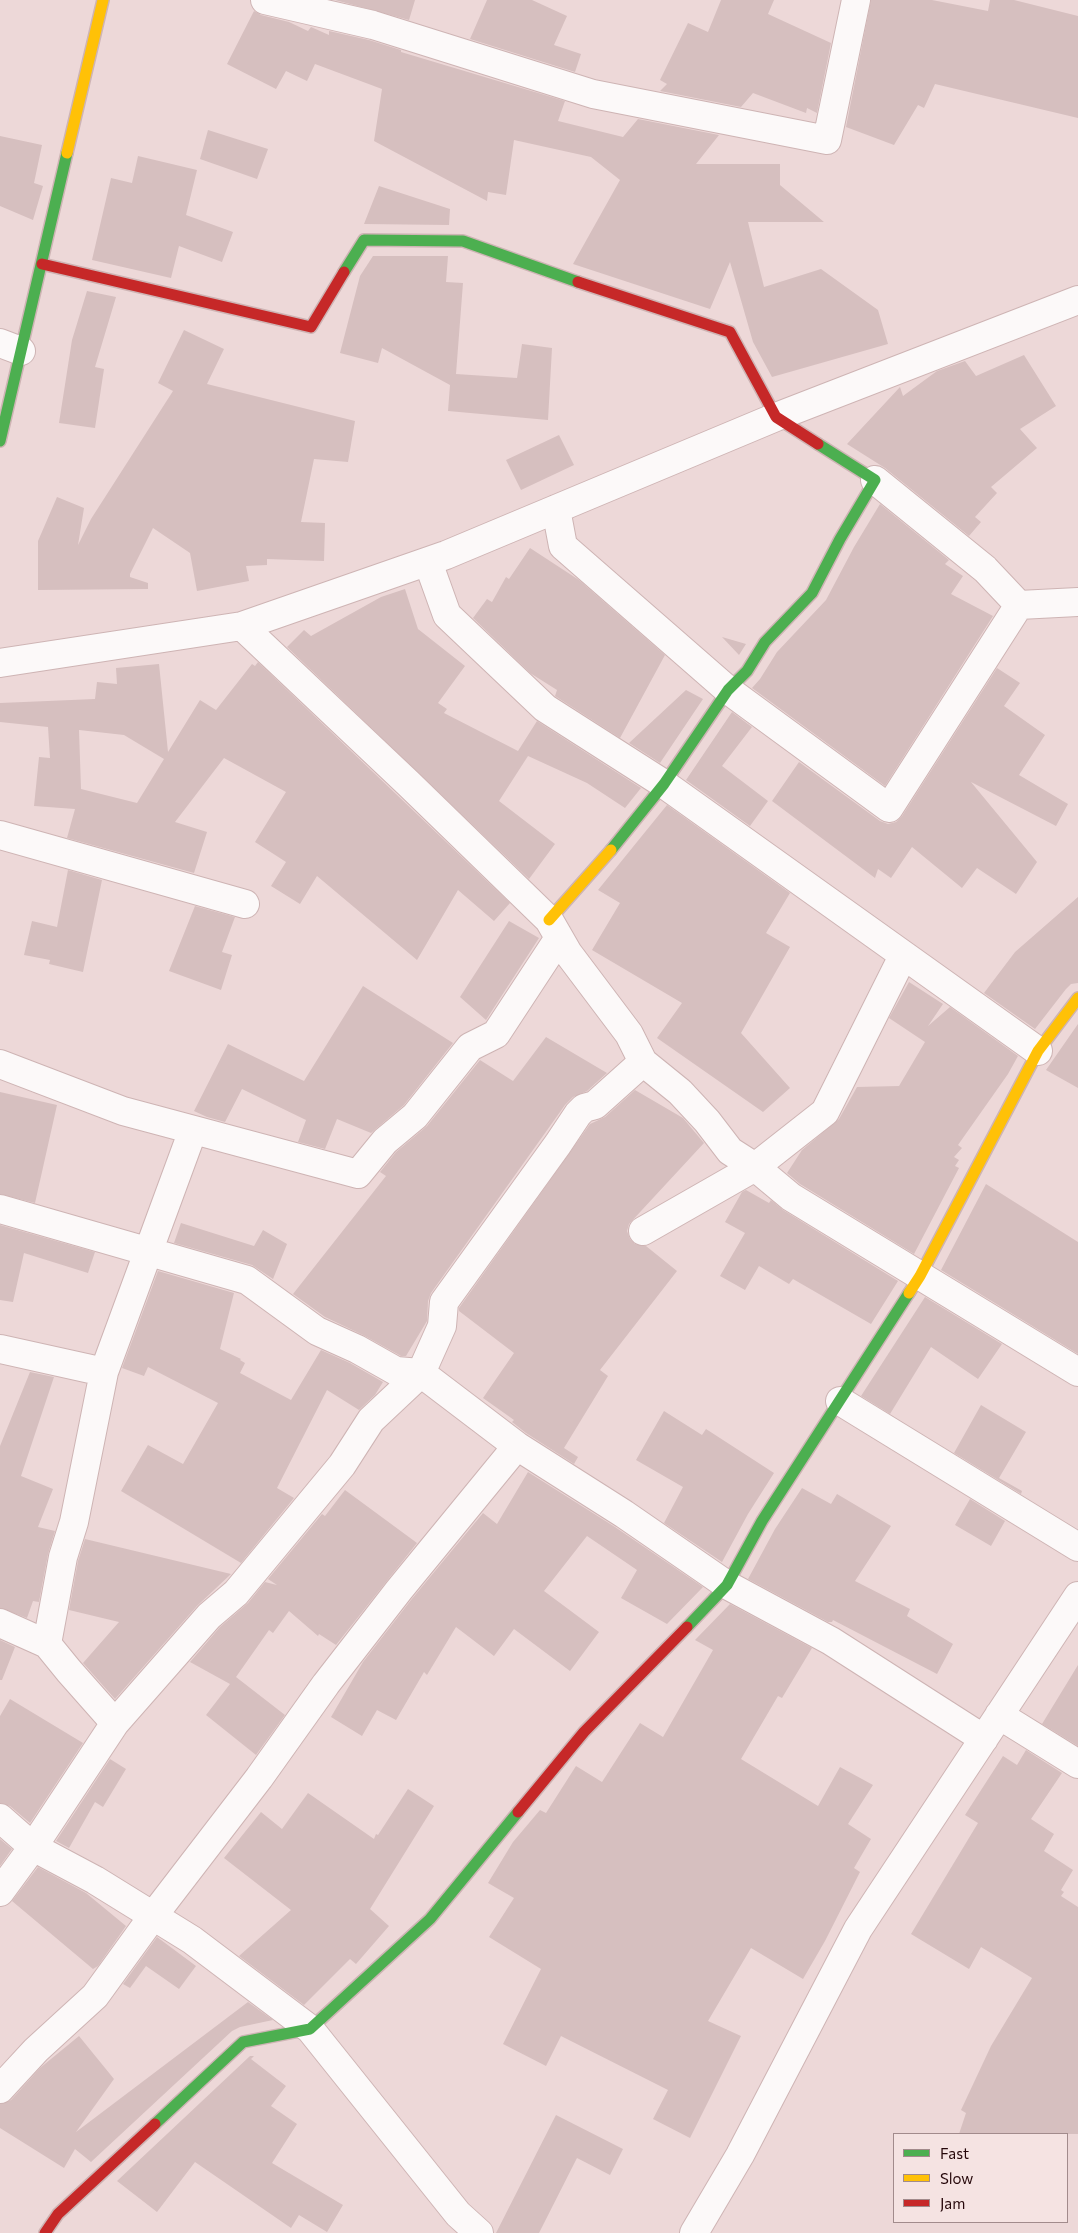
<!DOCTYPE html>
<style>
body{margin:0}
#map{position:relative;width:1078px;height:2233px;overflow:hidden;background:#edd8d8;font-family:Commissioner,sans-serif}
canvas{display:block}
.legend{position:absolute;left:893px;top:2133px;width:175px;height:90px;box-sizing:border-box;background:#f5e3e2;border:1px solid #a28b8c;margin:0;padding:6px 9px;list-style:none;font-size:15px;color:#26070a}
.legend li{display:flex;align-items:center;gap:10px;height:25px}
.legend b{width:25px;border:1px solid #a28b8c}
</style>
<div id="map">
<canvas width="1078" height="2233"></canvas>
<ul class="legend">
<li><b style="height:6px;background:#4caf50"></b>Fast</li>
<li><b style="height:6px;background:#ffc107"></b>Slow</li>
<li><b style="height:6px;background:#c62828"></b>Jam</li>
</ul>
</div>
<script>
const ctx = document.querySelector('canvas').getContext('2d');
ctx.lineJoin = 'round';
function fill(path, color) {
  ctx.fillStyle = color;
  ctx.fill(path, 'evenodd');
}
function poly(rows) {
  const path = new Path2D();
  for (const r of rows) {
    path.moveTo(r[0], r[1]);
    for (let i = 2; i < r.length; i += 2) path.lineTo(r[i], r[i + 1]);
  }
  return path;
}
function trace(path, color, width, dash) {
  ctx.strokeStyle = color;
  ctx.lineWidth = width;
  ctx.lineCap = dash ? 'butt' : 'round';
  ctx.setLineDash(dash || []);
  ctx.stroke(path);
}
fill(poly([
 [335,0,415,0,409,20],
 [487,0,532,0,567,16,554,45,581,54,575,72,470,39],
 [721,0,774,0,768,14,831,43,817,113,807,108,806,113,753,93,741,107,660,91,667,84,660,80,688,23,708,32],
 [871,0,932,0,988,11,990,0,1014,0,1078,16,1078,118,935,84,924,108,918,105,894,145,846,127],
 [254,11,261,15,289,22,308,31,311,27,329,35,329,31,369,40,401,50,401,52,565,101,558,121,623,137,638,119,719,135,696,164,780,164,780,185,824,222,748,222,764,287,821,269,878,310,888,344,772,377,753,342,730,262,710,309,573,264,620,180,591,157,514,140,506,195,488,192,487,201,374,141,382,89,315,64,307,81,286,71,276,89,227,64],
 [208,130,268,149,257,179,200,159],
 [0,136,42,145,34,183,43,186,33,220,0,206],
 [138,156,197,170,186,215,233,232,222,262,179,246,171,278,92,260,111,178,132,183],
 [379,186,450,209,449,225,364,224],
 [373,256,448,256,446,282,463,283,456,374,517,378,522,344,552,348,548,420,448,411,450,385,382,348,378,363,340,353,360,276],
 [87,291,116,297,95,367,104,369,95,428,59,423,72,340],
 [184,330,224,349,207,384,355,421,348,462,314,459,301,522,325,523,324,561,267,559,267,565,246,566,249,581,197,591,190,553,153,528,130,574,130,577,148,583,148,589,38,590,38,541,57,497,84,508,78,545,91,519,173,391,158,383],
 [1024,355,1056,406,1020,429,1037,448,991,487,997,493,975,517,981,522,969,536,885,468,847,444,900,387,903,396,937,371,965,361,976,376],
 [559,435,574,465,521,490,506,460],
 [880,504,949,560,945,564,963,576,951,594,993,616,885,786,752,688,760,679,777,652,826,600,854,547],
 [530,548,579,580,665,655,620,738,555,696,557,690,530,673,473,618,487,599,492,602,506,577,509,579],
 [405,589,418,629,465,666,438,703,447,709,444,713,518,751,537,721,641,788,625,808,587,783,528,756,499,801,555,844,529,879,287,647,304,630,311,636,381,597],
 [722,637,746,644,739,655],
 [258,662,510,903,494,921,458,890,417,960,317,876,300,904,271,886,286,862,255,842,286,792,224,758,175,822,207,832,194,873,67,838,75,809,34,806,39,757,50,758,48,727,0,722,0,703,95,699,97,682,117,684,116,668,159,664,168,752,200,700,216,710,252,664,255,666],
 [79,730,124,735,164,759,137,803,81,789],
 [997,668,1020,683,1004,706,1045,735,1019,775,1068,804,1056,826,971,782,1037,862,1016,894,977,868,962,888,912,847,891,878,878,869,875,878,772,801,799,762,880,821,888,824,896,822,902,816],
 [686,690,703,699,660,763,629,743],
 [732,712,752,727,722,766,768,801,750,826,686,780],
 [667,805,790,893,766,933,790,947,741,1033,790,1088,763,1112,657,1038,682,1003,592,950,620,903,598,890],
 [68,870,102,880,83,972,49,964,50,960,24,955,32,921,57,927],
 [1078,897,1078,983,1071,984,1066,989,1035,1029,984,993,1015,952],
 [195,906,235,917,222,952,232,955,221,990,169,971],
 [509,921,539,938,486,1020,460,997],
 [909,982,943,1004,928,1026,950,1007,1018,1056,1008,1074,958,1145,962,1148,954,1157,959,1160,955,1166,959,1168,914,1254,800,1184,787,1173,802,1150,839,1119,857,1087,899,1086,925,1042,889,1018],
 [363,986,453,1043,404,1105,371,1133,337,1119,325,1149,298,1142,306,1120,242,1089,225,1122,207,1117,194,1111,228,1044,304,1081],
 [1078,1024,1078,1088,1046,1070],
 [546,1037,607,1073,587,1091,573,1097,565,1105,431,1293,428,1301,427,1321,406,1356,401,1356,363,1335,325,1317,293,1294,386,1176,380,1172,396,1152,427,1126,480,1060,513,1081],
 [635,1090,683,1118,704,1143,629,1224,627,1231,630,1239,635,1244,646,1246,677,1271,600,1370,608,1376,564,1448,578,1457,574,1464,526,1433,512,1422,514,1420,483,1398,514,1353,459,1311,459,1308,590,1124,605,1117],
 [0,1092,57,1105,35,1203,0,1194],
 [986,1184,1078,1242,1078,1354,941,1270],
 [746,1190,769,1203,771,1200,783,1210,898,1281,871,1324,793,1279,789,1284,759,1266,745,1290,720,1276,745,1233,725,1222,742,1192],
 [181,1223,254,1246,263,1230,287,1244,273,1279,252,1265,174,1243],
 [0,1225,95,1252,88,1273,24,1253,13,1302,0,1300],
 [158,1271,234,1293,220,1349,241,1359,240,1360,245,1363,240,1373,291,1400,321,1350,350,1363,383,1382,375,1395,359,1410,327,1390,277,1488,294,1498,241,1563,121,1491,148,1445,183,1464,218,1403,148,1367,144,1376,122,1368],
 [925,1297,1002,1344,978,1379,931,1347,890,1414,861,1396],
 [30,1372,54,1377,21,1476,53,1489,38,1527,55,1531,48,1554,39,1602,33,1601,27,1618,0,1608,0,1446],
 [981,1405,1026,1432,999,1478,1022,1491,1021,1494,954,1453],
 [664,1411,702,1435,706,1429,774,1473,748,1514,722,1562,664,1523,683,1487,636,1460],
 [528,1472,615,1527,703,1587,667,1624,621,1598,637,1570,587,1536,544,1591,599,1632,570,1671,514,1629,494,1656,456,1627,427,1675,424,1672,396,1720,377,1710,362,1736,331,1717,363,1662,411,1600,483,1513,497,1524],
 [802,1488,831,1504,837,1494,891,1526,855,1581,910,1609,907,1616,953,1644,937,1674,833,1620,832,1622,828,1622,748,1579,775,1529],
 [345,1490,417,1543,336,1645,319,1634,318,1636,289,1611,273,1633,269,1630,236,1677,285,1715,256,1755,206,1715,230,1684,190,1662,220,1627,248,1603,265,1582,277,1585,268,1579,322,1514,325,1516],
 [970,1499,1005,1521,991,1546,955,1525],
 [85,1539,231,1574,197,1606,115,1699,83,1663,119,1622,69,1610,78,1561],
 [730,1604,812,1648,782,1698,778,1696,741,1759,818,1806,840,1767,873,1785,848,1824,871,1839,854,1868,860,1872,825,1941,803,1979,751,1948,708,2021,741,2036,690,2138,653,2119,668,2090,561,2036,546,2066,503,2044,541,1969,489,1937,514,1898,488,1883,513,1842,540,1810,546,1813,576,1766,602,1782,640,1723,663,1737,713,1650,695,1640],
 [0,1640,15,1647,2,1680,0,1680],
 [1078,1665,1078,1746,1042,1724],
 [10,1699,83,1743,30,1823,10,1806,0,1803,0,1716],
 [1026,1750,1062,1773,1031,1819,1054,1834,1044,1851,1073,1870,1061,1890,1064,1892,1061,1896,1078,1907,1078,2134,959,2134,966,2113,961,2110,991,2046,1032,1978,981,1947,969,1969,911,1934,978,1823,965,1815,1003,1756,1017,1765],
 [110,1759,126,1769,103,1807,95,1802,69,1848,56,1841],
 [408,1789,434,1806,370,1909,389,1926,356,1964,350,1959,304,2005,239,1956,291,1910,224,1858,261,1812,282,1829,308,1793,374,1839,376,1834,378,1835],
 [0,1839,12,1849,0,1866],
 [38,1867,86,1893,126,1926,98,1966,93,1969,12,1901],
 [157,1937,196,1966,179,1989,146,1966,130,1988,123,1984],
 [248,2002,273,2020,240,2027,232,2031,91,2162,75,2149,64,2168,0,2128,0,2104,11,2100,40,2068,79,2036,114,2079,76,2132],
 [250,2056,254,2056,251,2059,286,2086,271,2106,297,2124,272,2163,343,2205,327,2232,299,2215,291,2228,195,2162,157,2212,117,2181],
 [556,2115,623,2149,610,2175,577,2158,539,2233,496,2233]
]), '#d6bfbf');
const street = poly([
 [265,0,373,25,593,94,827,140,856,0],
 [0,343,21,351],
 [875,480,985,569,1019,605,1078,602],
 [556,509,563,546,728,690,889,808,1019,605],
 [428,562,447,615,545,708,664,784,1038,1051],
 [242,626,409,784,549,920,568,953,629,1034,643,1062,680,1092,707,1121,730,1151,755,1167,791,1197,1078,1372],
 [0,663,242,626,446,555,776,417,1078,300],
 [0,835,245,904],
 [0,1064,123,1111,358,1174,385,1141,415,1116,470,1047,496,1034,559,938],
 [0,1209,247,1280,317,1331,357,1349,396,1371,421,1373,517,1446,624,1514,727,1585,831,1641,984,1739],
 [643,1231,755,1167,825,1112,903,956],
 [0,1349,104,1372],
 [840,1401,1078,1547],
 [0,1623,47,1644,69,1671,115,1723],
 [47,1644,63,1557,74,1522,104,1372,193,1130],
 [999,1715,1078,1764],
 [0,1818,33,1847,95,1880,192,1940,310,2029,458,2214,479,2233],
 [0,1892,33,1847,115,1723,209,1616,236,1593,342,1465,371,1420,421,1373,442,1326,444,1302,558,1144,578,1114,584,1108,595,1105,643,1062],
 [0,2089,36,2050,95,1996,153,1916,259,1778,326,1684,399,1590,517,1446],
 [694,2233,740,2155,858,1929,1078,1596]
]);
const fast = poly([
 [344,272,364,240,463,241,578,282],
 [0,441,67,153],
 [611,850,664,784,728,690,747,671,765,642,812,593,840,539,875,480,818,444],
 [687,1627,727,1585,762,1521,909,1293],
 [155,2124,243,2042,310,2029,430,1919,518,1812]
]);
const slow = poly([
 [67,153,103,0],
 [549,920,611,850],
 [909,1293,920,1276,1038,1051,1078,998]
]);
const jam = poly([
 [42,264,311,327,344,272],
 [578,282,730,332,776,417,818,444],
 [518,1812,584,1732,687,1627],
 [45,2233,58,2214,155,2124]
]);
trace(street, '#ceb4b4', 30);
trace(fast, '#ceb4b4', 14);
trace(slow, '#ceb4b4', 14);
trace(jam, '#ceb4b4', 14);
trace(street, '#fcf9f9', 28);
trace(fast, '#4caf50', 11);
trace(slow, '#ffc107', 11);
trace(jam, '#c62828', 11);
</script>
